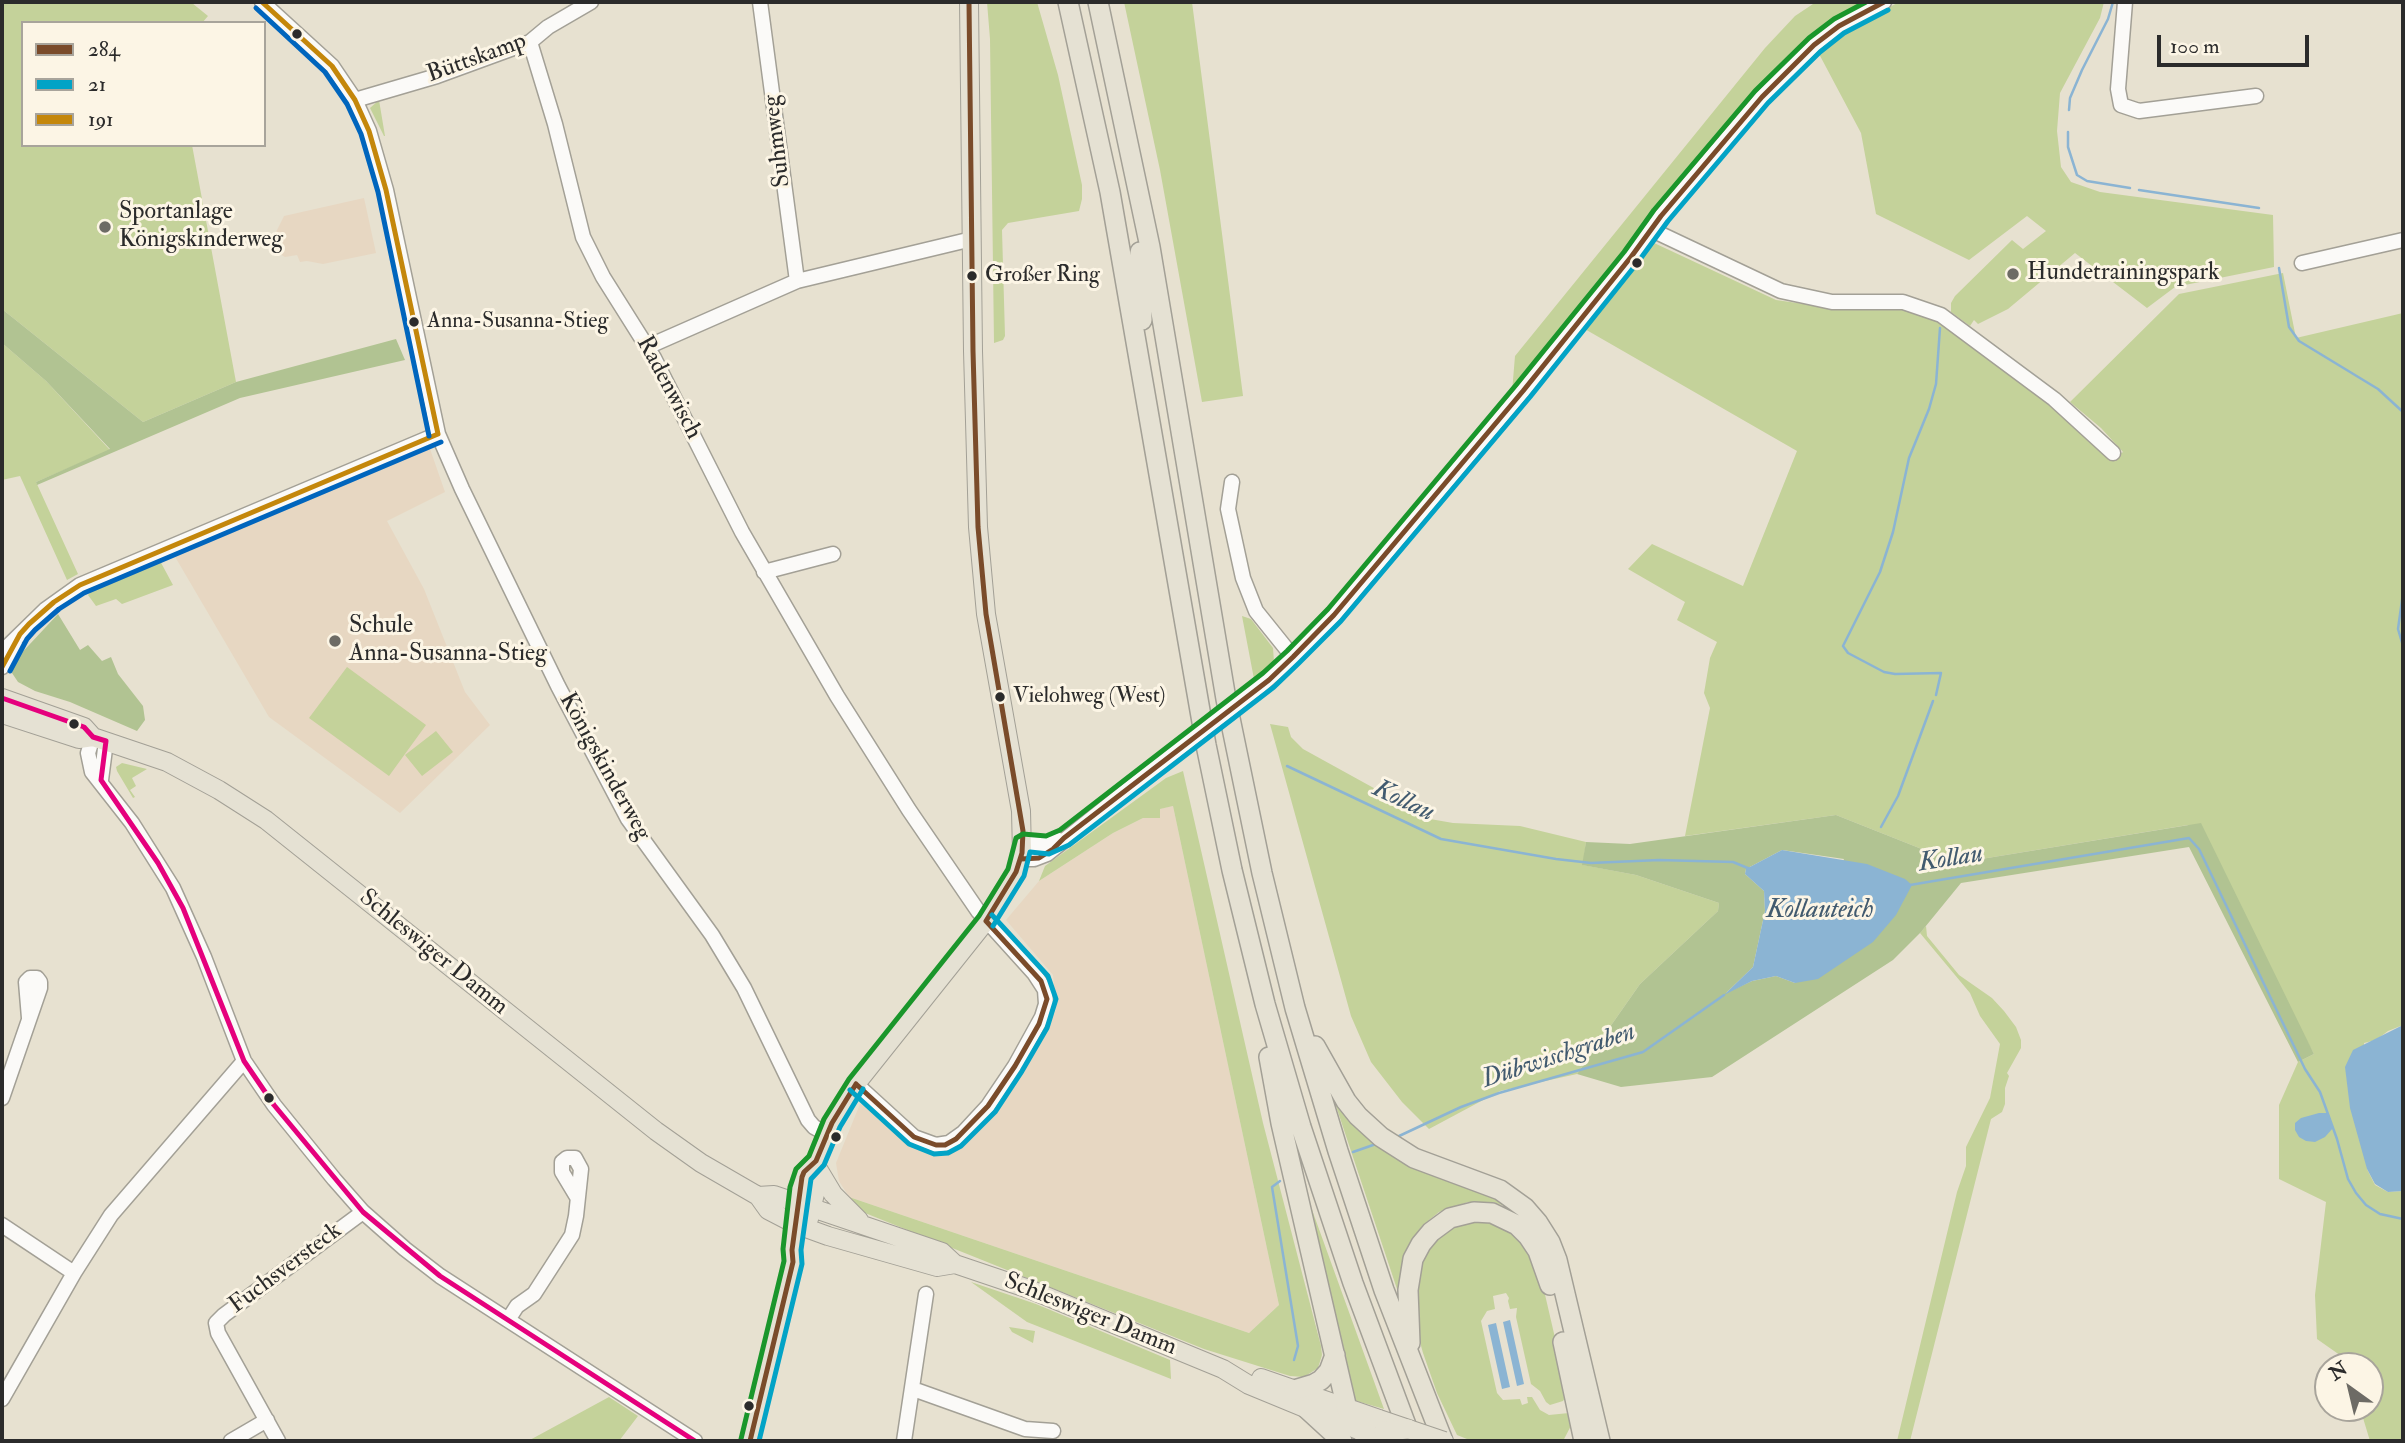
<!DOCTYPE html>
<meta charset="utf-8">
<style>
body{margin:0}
#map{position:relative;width:2405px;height:1443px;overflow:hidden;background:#e7e1d0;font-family:"IM FELL Double Pica",serif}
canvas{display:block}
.frame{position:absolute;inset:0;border:4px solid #2b2b2b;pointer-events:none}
.legend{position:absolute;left:21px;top:21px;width:245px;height:126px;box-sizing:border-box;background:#fcf5e5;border:2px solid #a8a49b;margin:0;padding:9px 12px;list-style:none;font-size:21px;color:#2b2b2b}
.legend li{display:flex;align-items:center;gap:14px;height:35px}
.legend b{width:35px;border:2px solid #a8a49b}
.north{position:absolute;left:2314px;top:1352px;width:70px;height:70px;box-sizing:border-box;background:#fcf5e5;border:2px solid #a8a49b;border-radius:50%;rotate:326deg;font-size:19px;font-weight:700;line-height:28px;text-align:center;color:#2b2b2b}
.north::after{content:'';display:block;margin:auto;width:24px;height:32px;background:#6d6b65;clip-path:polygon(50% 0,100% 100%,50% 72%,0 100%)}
.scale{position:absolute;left:2157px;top:35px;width:152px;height:32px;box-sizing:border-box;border:4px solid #2b2b2b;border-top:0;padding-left:9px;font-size:21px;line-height:24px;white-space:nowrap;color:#2b2b2b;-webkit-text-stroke:5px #fcf5e5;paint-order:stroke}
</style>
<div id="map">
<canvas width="2405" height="1443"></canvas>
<div class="frame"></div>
<ul class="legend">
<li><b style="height:9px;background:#7a4b2a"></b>284</li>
<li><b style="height:9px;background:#02a3c6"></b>21</li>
<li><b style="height:9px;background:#c4870b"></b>191</li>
</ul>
<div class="north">N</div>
<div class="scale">100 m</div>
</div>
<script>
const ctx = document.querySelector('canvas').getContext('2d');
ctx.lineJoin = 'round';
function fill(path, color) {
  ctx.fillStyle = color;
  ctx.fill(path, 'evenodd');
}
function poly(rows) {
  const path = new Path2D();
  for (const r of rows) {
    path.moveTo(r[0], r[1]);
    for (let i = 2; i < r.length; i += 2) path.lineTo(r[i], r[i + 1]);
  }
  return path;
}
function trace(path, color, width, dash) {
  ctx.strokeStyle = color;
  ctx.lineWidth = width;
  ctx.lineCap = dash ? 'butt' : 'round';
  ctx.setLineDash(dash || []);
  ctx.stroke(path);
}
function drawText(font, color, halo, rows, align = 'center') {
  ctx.font = font + ' "IM FELL Double Pica",serif';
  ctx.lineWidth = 6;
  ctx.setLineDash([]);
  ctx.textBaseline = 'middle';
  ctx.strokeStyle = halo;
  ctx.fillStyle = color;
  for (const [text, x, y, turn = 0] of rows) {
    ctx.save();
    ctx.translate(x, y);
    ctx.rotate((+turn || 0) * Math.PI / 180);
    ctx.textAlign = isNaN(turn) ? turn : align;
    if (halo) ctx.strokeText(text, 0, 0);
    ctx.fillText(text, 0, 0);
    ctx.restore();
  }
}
fill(poly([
 [364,198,376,253,323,264,307,261,300,262,297,255,285,257,278,253,276,232,284,216],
 [429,446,445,492,387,521,424,589,465,692,490,725,400,813,269,717,174,555],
 [1173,806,1279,1305,1249,1333,849,1197,839,1181,836,1163,860,1104,872,1108,915,1146,928,1153,943,1154,957,1147,993,1113,1031,1058,1056,1010,1053,975,1006,920,1039,881,1113,833,1143,818,1159,818,1159,809]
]), '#e7d7c2');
fill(poly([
 [2,2,193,2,192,3,208,16,202,23,23,23,23,145,192,145,236,382,143,422,2,309],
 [987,2,1037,2,1058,75,1082,185,1082,199,1079,211,1008,223,1002,230,1005,336,1003,340,994,343,990,39],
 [1124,2,1192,2,1243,396,1202,402,1160,170],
 [1816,2,1871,2,1835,21,1810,39,1783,63,1756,92,1512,392,1515,356,1765,48,1795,16],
 [1899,2,2104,2,2100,18,2060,93,2057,131,2061,167,2071,182,2100,192,2273,215,2274,267,2175,287,2147,308,2075,253,2008,309,1978,324,1974,320,1970,326,1951,312,1951,303,1955,296,2012,240,2023,249,2046,231,2027,216,1969,260,1876,214,1861,133,1818,52,1842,33],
 [379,100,385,136,384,136,370,108],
 [1652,242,1776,300,1840,309,1903,306,1943,324,2051,401,2111,460,2123,452,2101,428,2070,402,2179,294,2283,273,2296,338,2403,313,2403,1025,2388,1031,2376,1040,2364,1043,2367,1169,2375,1185,2388,1192,2403,1191,2403,1441,2370,1441,2360,1408,2370,1408,2370,1366,2347,1366,2344,1358,2317,1339,2315,1295,2326,1202,2279,1179,2279,1105,2298,1062,2314,1054,2188,825,1957,863,1836,815,1685,836,1710,708,1704,693,1710,658,1717,642,1677,620,1685,602,1628,569,1652,544,1743,586,1797,451,1583,328],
 [2,343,46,381,110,450,36,482,78,574,67,580,20,476,2,480],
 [159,559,173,585,122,604,116,599,96,606,88,595,95,587],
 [1242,616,1251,619,1273,648,1274,662,1267,670,1254,679],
 [347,667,426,725,389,776,309,718],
 [1270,724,1288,727,1291,737,1303,749,1430,819,1453,823,1520,826,1586,842,1583,865,1636,875,1719,903,1718,911,1640,984,1577,1074,1500,1091,1429,1129,1402,1102,1371,1062,1351,1016],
 [436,731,453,752,422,776,405,755],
 [122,763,147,769,132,778,136,786,130,790,135,797,133,798,117,771,116,767],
 [1183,771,1263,1123,1321,1346,1322,1355,1318,1368,1304,1377,1290,1376,1204,1349,860,1211,849,1197,1249,1333,1279,1305,1173,806,1160,809,1160,818,1143,818,1113,833,1039,881,1045,866,1166,778],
 [1926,926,1927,936,1959,975,1992,998,2004,1011,2016,1027,2021,1040,2021,1048,2007,1073,2009,1076,2005,1088,2005,1104,2002,1112,1991,1119,1910,1441,1897,1441,1957,1192,1966,1166,1966,1147,1990,1098,2000,1044,1980,1016,1970,993,1920,933],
 [1329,1085,1349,1113,1482,1187,1511,1208,1493,1202,1468,1202,1439,1212,1423,1225,1413,1238,1403,1307],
 [1311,1207,1384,1409,1353,1400],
 [1472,1221,1492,1222,1509,1229,1525,1245,1540,1273,1568,1394,1563,1401,1550,1405,1546,1402,1540,1391,1531,1384,1516,1317,1517,1308,1510,1309,1508,1301,1509,1298,1506,1293,1493,1296,1495,1309,1487,1311,1481,1321,1497,1393,1503,1400,1520,1399,1522,1405,1528,1403,1527,1397,1532,1397,1540,1410,1549,1415,1569,1413,1573,1422,1563,1441,1472,1441,1457,1435,1437,1393,1423,1353,1415,1324,1416,1272,1431,1245,1452,1226],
 [971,1282,1036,1304,1170,1360,1171,1379,1027,1322],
 [1009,1327,1035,1331,1033,1343,1012,1332],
 [609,1397,638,1416,619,1441,528,1441]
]), '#c4d29a');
fill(poly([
 [2,309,143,422,236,382,396,339,405,360,240,398,37,485,36,482,110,449,46,381,2,343],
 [58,614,80,650,88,645,102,661,111,657,118,674,143,706,145,720,137,731,70,702,35,691,18,682,12,673,15,660],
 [1836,815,1957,863,2201,823,2314,1054,2298,1062,2189,847,1961,883,1921,932,1893,960,1712,1077,1621,1087,1577,1074,1640,984,1718,911,1719,903,1636,875,1582,865,1586,842,1630,844],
 [1782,850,1844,859,1795,983,1776,976,1752,981,1726,993,1753,967,1765,911,1764,891,1745,874,1746,869]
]), '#b1c392');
fill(poly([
 [1782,850,1867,864,1905,879,1912,885,1896,915,1873,942,1818,979,1795,983,1776,976,1752,981,1724,995,1753,967,1765,911,1764,891,1745,874,1746,869],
 [2403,1025,2403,1191,2388,1192,2375,1184,2367,1169,2350,1108,2345,1067,2353,1050],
 [2319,1113,2328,1113,2333,1128,2325,1137,2315,1142,2306,1141,2299,1137,2295,1130,2295,1123,2301,1118],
 [1510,1320,1524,1384,1517,1386,1503,1322],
 [1496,1323,1510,1387,1502,1389,1488,1325]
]), '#8bb4d3');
trace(poly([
 [2069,110,2070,98,2082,70,2108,19,2113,2],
 [2068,132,2068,147,2077,175,2087,181,2130,188],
 [2139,190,2259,208],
 [2279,268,2289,327,2299,341,2378,389,2403,412],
 [2403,593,2398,629,2403,646],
 [1936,695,1941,673,1895,674,1884,672,1848,653,1843,646,1880,572,1893,532,1909,458,1929,409,1936,384,1940,328],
 [1287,766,1441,839,1556,859,1591,863,1659,860,1733,862,1750,869],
 [1881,827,1898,796,1933,701],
 [1910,885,2189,838,2199,849,2305,1069,2320,1092,2337,1139,2348,1179,2356,1193,2366,1205,2380,1214,2403,1219],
 [1397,1137,1461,1107,1499,1093,1643,1052,1724,995],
 [1353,1152,1376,1144],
 [1280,1181,1272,1187,1298,1346,1294,1360]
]), '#8bb4d3', 2.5);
const minor = poly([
 [262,2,332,66,355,100,369,131,386,190,438,434,462,489,558,686,628,819,712,935,744,988,808,1120,814,1127,827,1134],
 [760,2,797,281],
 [2125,2,2118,89,2121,105,2139,111,2256,96],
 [530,42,555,124,583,237,603,277,654,358,742,532,837,696,909,810,978,911,1034,973,1045,990,1046,1004,1042,1017,1015,1066,988,1106,963,1133,949,1143,936,1145,914,1137,856,1084],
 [355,100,437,76,530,42,548,27,591,2],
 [1652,230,1781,291,1832,302,1903,302,1941,315,2054,399,2113,453],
 [2302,263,2403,240],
 [647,347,797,281,972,239],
 [1232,482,1228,509,1243,578,1256,611,1293,657],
 [764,572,833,554],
 [2,652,45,610,80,585,438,434],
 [2,667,15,644],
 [1259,687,1293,657,1334,615,1523,391,1631,257,1661,216,1762,97,1814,45,1839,26,1884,2],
 [93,737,88,753,92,772,132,823,173,888,204,957,244,1061,274,1105,334,1179,363,1212,405,1249,440,1276,695,1441],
 [101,780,106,741],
 [1023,843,1047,845,1059,840],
 [1021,859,1034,859,1047,854,1176,751],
 [2,1098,40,988,40,982,37,978,30,978,26,982,29,1018],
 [2,1225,74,1273],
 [508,1320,517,1306,534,1294,572,1235,576,1216,581,1169,575,1158,567,1158,562,1162,562,1172,577,1197],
 [913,1389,1025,1429,1053,1431],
 [2,1399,74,1273,111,1215,244,1061],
 [231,1441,267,1420],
 [278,1441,218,1333,216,1323,224,1315,363,1212],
 [904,1441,926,1294]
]);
const major = poly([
 [2,698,84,727,93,737,167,762,219,790,266,820,656,1131,701,1163,758,1196,768,1210,795,1224,828,1236,937,1267,955,1264],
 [2,714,79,739,93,737],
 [818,1169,833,1194,859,1220],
 [758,1196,774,1195,942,1252,955,1264,1029,1289,1223,1369,1249,1385,1385,1441],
 [809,1219,819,1177,816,1161],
 [1261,1378,1379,1419],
 [750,1441,793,1262,792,1250,799,1188,804,1172,816,1161,832,1123,856,1084,986,921,1016,872,1022,853,1021,811,986,614,978,527,973,351,969,2]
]);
const highway = poly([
 [1068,2,1110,192,1206,745,1232,870,1265,1004,1301,1127,1353,1283,1412,1441],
 [1098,2,1150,247,1226,699,1262,873,1295,1008,1338,1151,1384,1290,1443,1441],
 [1140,252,1142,320],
 [1315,1046,1346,1101,1358,1116,1381,1137,1414,1158,1500,1190,1525,1208,1538,1223,1550,1242,1557,1260,1600,1441],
 [1269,1057,1281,1123,1347,1409,1352,1420,1361,1431],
 [1563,1342,1584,1441],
 [1410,1343,1408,1290,1413,1259,1421,1244,1431,1232,1450,1218,1474,1212,1492,1213,1517,1225,1528,1236,1538,1251,1550,1285],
 [1294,1390,1314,1384,1321,1380,1329,1371,1335,1355],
 [1307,1409,1342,1441]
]);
trace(minor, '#a3a096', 17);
trace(major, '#a3a096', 20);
trace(highway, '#a3a096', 22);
trace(minor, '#fbfaf8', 14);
trace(major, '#e5e1d3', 18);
trace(highway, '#e5e1d3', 19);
const minorBridge = poly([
 [1176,751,1259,687]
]);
const majorBridge = poly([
 [1379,1419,1444,1441]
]);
const highwayBridge = poly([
 [1384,1431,1408,1429]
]);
trace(minorBridge, '#a3a096', 17, []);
trace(majorBridge, '#a3a096', 20, []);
trace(highwayBridge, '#a3a096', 22, []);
trace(minorBridge, '#fbfaf8', 14);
trace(majorBridge, '#e5e1d3', 18);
trace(highwayBridge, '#e5e1d3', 19);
trace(poly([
 [969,2,973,351,978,527,986,614,1023,831,1022,853,1016,872,986,921],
 [1021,859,1039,858,1053,849,1064,838,1269,680,1293,657,1334,615,1523,391,1631,257,1661,216,1762,97,1814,45,1839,26,1884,2],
 [856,1084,914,1137,936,1145,945,1145,956,1139,988,1106,1015,1066,1039,1024,1047,999,1041,981,986,921],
 [750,1441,793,1262,792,1250,802,1177,804,1172,816,1161,832,1123,856,1084]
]), '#7a4b2a', 5);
trace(poly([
 [993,926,1024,876,1030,852,1049,854,1069,845,1274,687,1299,663,1341,621,1530,397,1638,262,1668,221,1768,103,1820,52,1844,33,1888,10],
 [850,1090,909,1144,934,1154,948,1153,961,1146,995,1112,1022,1071,1047,1028,1056,999,1048,976,992,915],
 [759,1441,802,1264,801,1250,811,1179,824,1165,840,1127,863,1089]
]), '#02a3c6', 5);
trace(poly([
 [262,2,332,66,355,100,369,131,386,190,438,434],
 [2,667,20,634,29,624,54,602,80,585,438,434]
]), '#c4870b', 5);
trace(poly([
 [741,1439,784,1261,783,1249,790,1187,796,1169,809,1156,824,1119,849,1079,979,916,1008,869,1016,838,1023,834,1046,836,1060,830,1263,673,1287,651,1328,609,1516,385,1624,252,1654,210,1755,91,1809,38,1834,19,1866,2]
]), '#1a962b', 5);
trace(poly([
 [2,698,84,727,93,737,106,741,101,780,158,863,183,908,244,1061,274,1105,363,1212,440,1276,695,1441]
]), '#e5007d', 5);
trace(poly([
 [256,8,325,72,347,104,361,134,378,192,429,436],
 [10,671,27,639,35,630,59,609,84,593,441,442]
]), '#0065bd', 5);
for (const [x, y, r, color] of [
 [297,34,6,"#2b2b2b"],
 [105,227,7,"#6d6b65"],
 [1637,263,6,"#2b2b2b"],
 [2013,274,7,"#6d6b65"],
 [972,276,6,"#2b2b2b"],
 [414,322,6,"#2b2b2b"],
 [335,641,7,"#6d6b65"],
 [1000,697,6,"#2b2b2b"],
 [74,724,6,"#2b2b2b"],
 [269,1098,6,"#2b2b2b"],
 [836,1137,6,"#2b2b2b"],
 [749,1406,6,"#2b2b2b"]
]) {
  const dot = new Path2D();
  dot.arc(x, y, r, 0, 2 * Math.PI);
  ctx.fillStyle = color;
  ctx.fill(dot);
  trace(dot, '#fcf5e5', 2.5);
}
drawText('22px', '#2b2b2b', '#fcf5e5', [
 ["Großer Ring",985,276],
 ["Anna-Susanna-Stieg",427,322],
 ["Vielohweg (West)",1013,697]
], 'left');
drawText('24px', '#2b2b2b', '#fcf5e5', [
 ["Büttskamp",477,59,-20],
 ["Suhmweg",778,141,-97],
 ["Radenwisch",668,388,62],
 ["Königskinderweg",604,767,61],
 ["Schleswiger Damm",433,953,39],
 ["Fuchsversteck",286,1269,-37],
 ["Schleswiger Damm",1090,1315,22]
]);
drawText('24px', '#2b2b2b', '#fcf5e5', [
 ["Sportanlage",119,213],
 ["Königskinderweg",119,241],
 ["Hundetrainingspark",2027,274],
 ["Schule",349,627],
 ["Anna-Susanna-Stieg",349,655]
], 'left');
drawText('italic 26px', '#415a6f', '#fcf5e5', [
 ["Kollau",1403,802,25],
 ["Kollau",1951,860,-9],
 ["Kollauteich",1820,911],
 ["Dübwischgraben",1559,1057,-18]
]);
</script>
